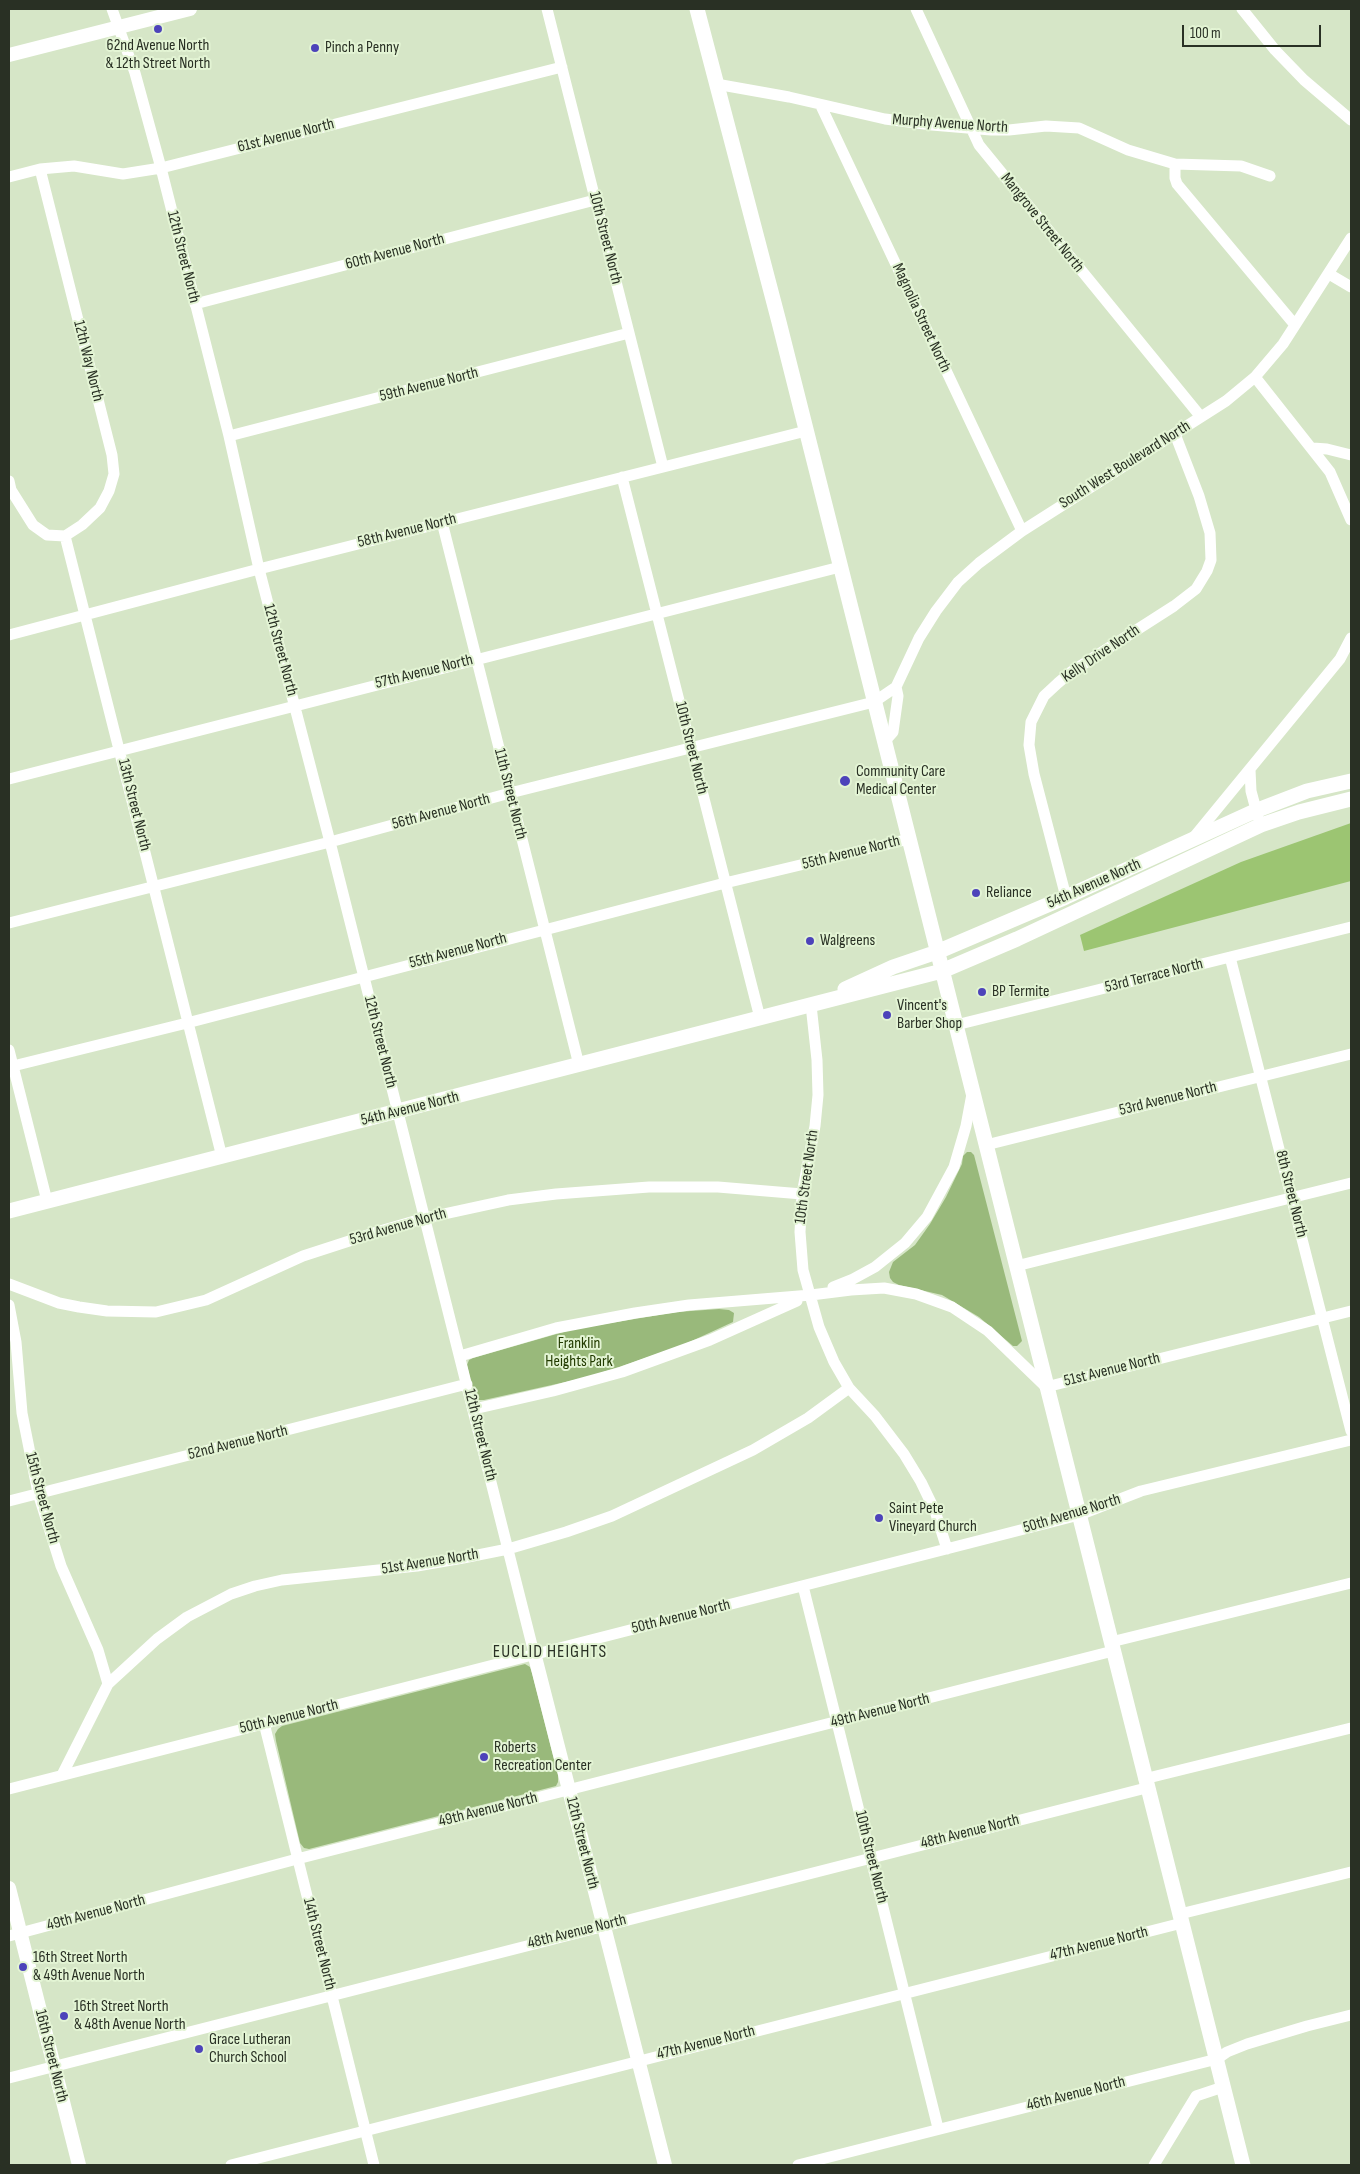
<!DOCTYPE html>
<style>
body{margin:0}
#map{position:relative;width:1360px;height:2174px;overflow:hidden;background:#d6e6c7;font-family:"Sofia Sans Condensed",sans-serif}
canvas{display:block}
.frame{position:absolute;inset:0;border:10px solid #293024;pointer-events:none}
.scale{position:absolute;left:1182px;top:25px;width:139px;height:22px;box-sizing:border-box;border:2px solid #293024;border-top:0;padding-left:6px;font-size:15px;line-height:18px;white-space:nowrap;color:#293024;-webkit-text-stroke:4px #e3f4d4;paint-order:stroke}
</style>
<div id="map">
<canvas width="1360" height="2174"></canvas>
<div class="frame"></div>
<div class="scale">100 m</div>
</div>
<script>
const ctx = document.querySelector('canvas').getContext('2d');
ctx.lineJoin = 'round';
function fill(path, color) {
  ctx.fillStyle = color;
  ctx.fill(path, 'evenodd');
}
function poly(rows) {
  const path = new Path2D();
  for (const r of rows) {
    path.moveTo(r[0], r[1]);
    for (let i = 2; i < r.length; i += 2) path.lineTo(r[i], r[i + 1]);
  }
  return path;
}
function trace(path, color, width, dash) {
  ctx.strokeStyle = color;
  ctx.lineWidth = width;
  ctx.lineCap = dash ? 'butt' : 'round';
  ctx.setLineDash(dash || []);
  ctx.stroke(path);
}
function drawText(font, color, halo, rows, align = 'center') {
  ctx.font = font + ' "Sofia Sans Condensed",sans-serif';
  ctx.lineWidth = 4;
  ctx.setLineDash([]);
  ctx.textBaseline = 'middle';
  ctx.strokeStyle = halo;
  ctx.fillStyle = color;
  for (const [text, x, y, turn = 0] of rows) {
    ctx.save();
    ctx.translate(x, y);
    ctx.rotate((+turn || 0) * Math.PI / 180);
    ctx.textAlign = isNaN(turn) ? turn : align;
    if (halo) ctx.strokeText(text, 0, 0);
    ctx.fillText(text, 0, 0);
    ctx.restore();
  }
}
fill(poly([
 [967,1152,971,1152,974,1155,1022,1341,1017,1346,1013,1346,979,1317,942,1295,899,1285,893,1282,890,1278,889,1272,893,1262,915,1245,930,1224,946,1197,962,1164,963,1156],
 [719,1309,729,1310,734,1313,733,1322,683,1345,631,1363,588,1377,484,1400,477,1400,473,1392,467,1365,469,1360,473,1358,574,1329,677,1312],
 [525,1664,530,1667,532,1673,558,1775,558,1782,556,1786,309,1849,304,1848,300,1843,276,1741,275,1734,278,1729,282,1726]
]), '#99b97b');
fill(poly([
 [1351,823,1351,881,1084,951,1080,935,1241,862]
]), '#9cc572');
trace(poly([
 [112,9,135,73,161,168,229,436,259,569,330,842,534,1653],
 [547,9,663,467],
 [916,9,979,145,1201,417],
 [1242,9,1275,50,1304,80,1351,120],
 [716,84,789,97,885,119,932,125,991,130,1009,130,1046,126,1079,128,1128,150,1175,164,1241,166,1270,176],
 [821,106,1022,531],
 [1175,164,1175,178,1177,184,1295,325],
 [40,169,112,455,114,474,109,491,100,508,82,525,65,536],
 [9,177,40,169,74,166,123,174,161,168,562,67],
 [1329,274,1351,287],
 [195,304,595,200],
 [1255,377,1330,472,1351,520],
 [229,436,629,333],
 [1313,448,1327,449,1351,455],
 [622,477,760,1018],
 [9,481,11,490,33,525,47,535,65,536,222,1157],
 [442,522,579,1065],
 [9,635,259,569,806,431],
 [884,742,893,732,898,696,896,687],
 [1250,770,1251,791,1258,817],
 [9,779,840,567],
 [1194,837,1340,659,1351,638],
 [1066,897,1034,774,1029,745,1031,722,1044,696,1058,683,1071,672,1174,606,1196,589,1207,571,1211,560,1210,533,1199,496,1175,434],
 [9,923,330,842,510,793,874,702,896,687,919,638,936,611,958,582,979,563,1022,531,1226,401,1255,377,1283,344,1351,238],
 [1230,957,1351,1431],
 [811,1005,817,1060,818,1095,815,1126,802,1194,800,1232,803,1270,819,1327,834,1362,849,1388,875,1416,904,1454,921,1482,935,1511,947,1549],
 [956,1025,1351,927],
 [9,1050,47,1201],
 [9,1067,187,1023,725,883,909,839],
 [986,1145,1351,1054],
 [1016,1266,1351,1183],
 [9,1284,59,1303,79,1307,107,1311,156,1312,206,1300,303,1256,380,1231,425,1218,508,1200,556,1194,649,1187,718,1187,802,1194],
 [833,1287,853,1279,875,1267,905,1243,927,1217,954,1167,966,1126,972,1094],
 [9,1305,16,1342,22,1413,38,1493,61,1566,98,1650,108,1684],
 [460,1356,556,1328,635,1313,689,1305,811,1295,851,1290,884,1288,916,1294,952,1307,988,1331,1046,1387,1351,1311],
 [474,1409,553,1391,622,1372,710,1340,797,1301],
 [9,1501,467,1384],
 [803,1586,938,2128],
 [1111,1642,1351,1583],
 [264,1723,374,2165],
 [62,1775,108,1684,157,1639,187,1617,231,1594,255,1586,282,1580,417,1566,463,1558,508,1549,566,1532,612,1516,753,1450,808,1418,849,1388],
 [1144,1779,1351,1728],
 [9,1789,1079,1515,1141,1491,1351,1440],
 [1180,1914,1351,1872],
 [9,1936,297,1859,1113,1651],
 [9,2078,1146,1788],
 [231,2165,1182,1923],
 [798,2165,1217,2059,1227,2052,1247,2044,1307,2026,1351,2015],
 [1154,2165,1196,2096,1223,2087]
]), '#fff', 11);
trace(poly([
 [9,55,190,9],
 [534,1653,665,2165],
 [9,1888,79,2165]
]), '#fff', 14);
trace(poly([
 [697,9,779,322,1243,2165],
 [845,989,893,967,937,952,1066,897,1255,811,1307,791,1351,781],
 [9,1211,942,971,1017,939,1261,825,1299,812,1351,799]
]), '#fff', 15);
for (const [x, y, r, color] of [
 [158,29,5,"#4d43ba"],
 [315,48,5,"#4d43ba"],
 [845,781,6,"#4d43ba"],
 [976,893,5,"#4d43ba"],
 [810,941,5,"#4d43ba"],
 [982,992,5,"#4d43ba"],
 [887,1015,5,"#4d43ba"],
 [879,1518,5,"#4d43ba"],
 [484,1757,5,"#4d43ba"],
 [23,1967,5,"#4d43ba"],
 [64,2016,5,"#4d43ba"],
 [199,2049,5,"#4d43ba"]
]) {
  const dot = new Path2D();
  dot.arc(x, y, r, 0, 2 * Math.PI);
  ctx.fillStyle = color;
  ctx.fill(dot);
  trace(dot, '#e3f4d4', 2);
}
drawText('16px', '#293024', '#e3f4d4', [
 ["62nd Avenue North",158,46,"center"],
 ["& 12th Street North",158,64,"center"],
 ["Pinch a Penny",325,48],
 ["Community Care",856,772],
 ["Medical Center",856,790],
 ["Reliance",986,893],
 ["Walgreens",820,941],
 ["BP Termite",992,992],
 ["Vincent's",897,1006],
 ["Barber Shop",897,1024],
 ["Saint Pete",889,1509],
 ["Vineyard Church",889,1527],
 ["Roberts",494,1748],
 ["Recreation Center",494,1766],
 ["16th Street North",33,1958],
 ["& 49th Avenue North",33,1976],
 ["16th Street North",74,2007],
 ["& 48th Avenue North",74,2025],
 ["Grace Lutheran",209,2040],
 ["Church School",209,2058]
], 'left');
drawText('16px', '#293024', '#e3f4d4', [
 ["Murphy Avenue North",950,124,4],
 ["61st Avenue North",286,136,-14],
 ["Mangrove Street North",1042,223,51],
 ["10th Street North",605,238,76],
 ["60th Avenue North",395,252,-15],
 ["12th Street North",183,257,76],
 ["Magnolia Street North",921,318,65],
 ["12th Way North",88,361,76],
 ["59th Avenue North",429,385,-14],
 ["South West Boulevard North",1125,465,-32],
 ["58th Avenue North",407,531,-14],
 ["12th Street North",280,650,75],
 ["Kelly Drive North",1101,654,-34],
 ["57th Avenue North",424,672,-14],
 ["10th Street North",691,748,76],
 ["11th Street North",510,794,76],
 ["13th Street North",134,805,76],
 ["56th Avenue North",441,812,-15],
 ["55th Avenue North",851,853,-14],
 ["54th Avenue North",1094,884,-24],
 ["55th Avenue North",458,951,-15],
 ["53rd Terrace North",1154,976,-14],
 ["12th Street North",380,1042,76],
 ["53rd Avenue North",1168,1099,-14],
 ["54th Avenue North",410,1109,-14],
 ["10th Street North",807,1177,-82],
 ["8th Street North",1291,1194,76],
 ["53rd Avenue North",398,1227,-16],
 ["51st Avenue North",1112,1370,-14],
 ["12th Street North",480,1435,76],
 ["52nd Avenue North",238,1443,-14],
 ["15th Street North",42,1498,75],
 ["50th Avenue North",1072,1514,-17],
 ["51st Avenue North",430,1562,-9],
 ["50th Avenue North",681,1617,-14],
 ["49th Avenue North",880,1711,-14],
 ["50th Avenue North",289,1717,-14],
 ["49th Avenue North",488,1810,-14],
 ["48th Avenue North",970,1832,-14],
 ["12th Street North",582,1843,76],
 ["10th Street North",871,1857,76],
 ["49th Avenue North",96,1913,-15],
 ["48th Avenue North",577,1932,-14],
 ["14th Street North",319,1944,76],
 ["47th Avenue North",1099,1944,-14],
 ["47th Avenue North",706,2043,-14],
 ["16th Street North",51,2056,76],
 ["46th Avenue North",1076,2094,-14]
]);
drawText('16px', '#223b00', '#e3f4d4', [
 ["Franklin",579,1344],
 ["Heights Park",579,1362]
]);
ctx.letterSpacing = '1px';
drawText('18px', '#293024', '#e3f4d4', [
 ["EUCLID HEIGHTS",550,1652]
]);
ctx.letterSpacing = '0px';
</script>
